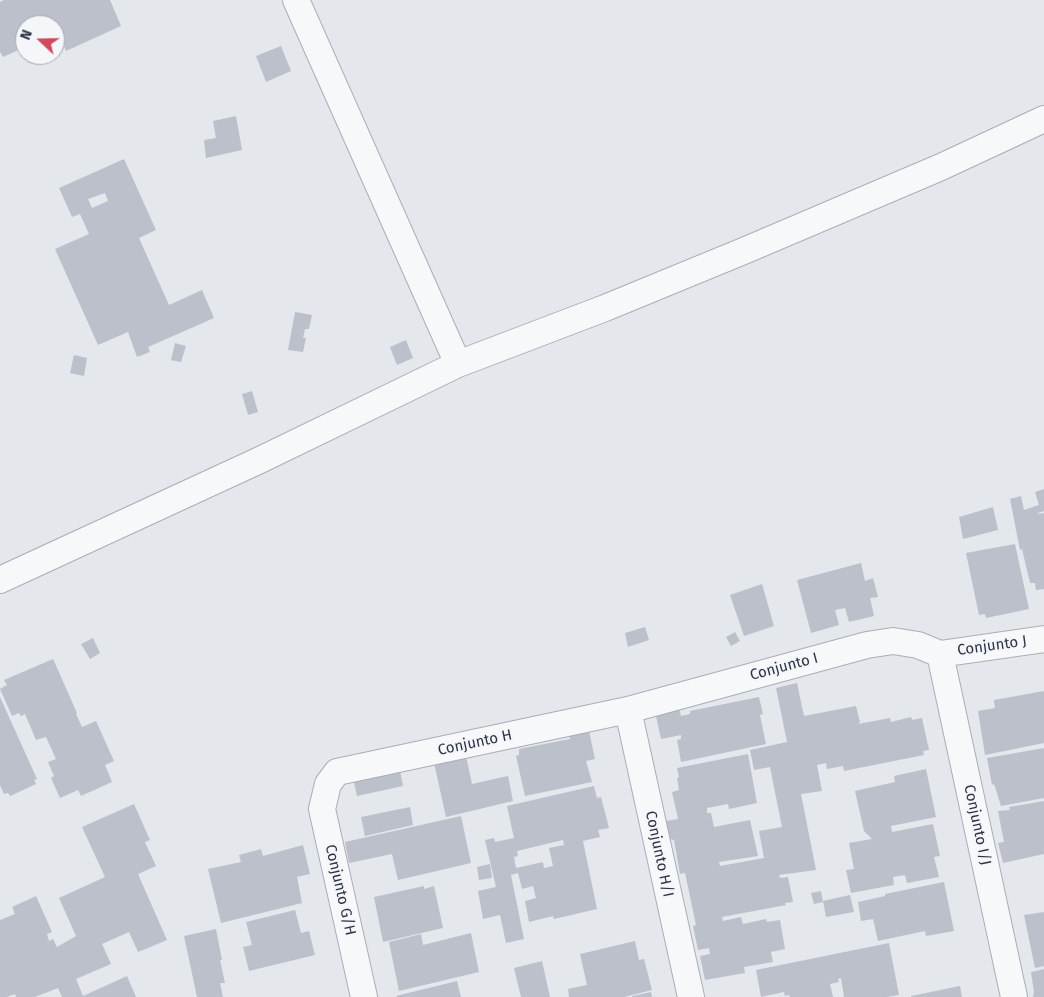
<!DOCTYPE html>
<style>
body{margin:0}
#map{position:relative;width:1044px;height:997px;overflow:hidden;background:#e4e7ec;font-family:"Fira Sans",sans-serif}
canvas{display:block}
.north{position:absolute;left:15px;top:15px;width:50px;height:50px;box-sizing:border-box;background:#f4f6f9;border:1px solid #a4a8b1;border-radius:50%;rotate:291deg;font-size:14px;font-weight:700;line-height:20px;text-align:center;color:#2b3445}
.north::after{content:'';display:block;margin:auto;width:18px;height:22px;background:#d1495b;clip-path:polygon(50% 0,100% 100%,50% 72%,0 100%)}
</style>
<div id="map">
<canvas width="1044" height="997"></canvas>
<div class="north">N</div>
</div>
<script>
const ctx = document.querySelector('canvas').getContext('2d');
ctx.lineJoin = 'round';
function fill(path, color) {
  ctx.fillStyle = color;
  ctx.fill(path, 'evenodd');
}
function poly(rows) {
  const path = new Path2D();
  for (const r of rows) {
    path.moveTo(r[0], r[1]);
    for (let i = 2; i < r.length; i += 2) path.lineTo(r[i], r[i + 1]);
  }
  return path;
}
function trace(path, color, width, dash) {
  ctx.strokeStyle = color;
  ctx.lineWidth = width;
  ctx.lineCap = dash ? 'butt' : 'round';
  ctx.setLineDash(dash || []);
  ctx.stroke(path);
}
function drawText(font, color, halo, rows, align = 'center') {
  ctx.font = font + ' "Fira Sans",sans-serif';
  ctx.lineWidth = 4;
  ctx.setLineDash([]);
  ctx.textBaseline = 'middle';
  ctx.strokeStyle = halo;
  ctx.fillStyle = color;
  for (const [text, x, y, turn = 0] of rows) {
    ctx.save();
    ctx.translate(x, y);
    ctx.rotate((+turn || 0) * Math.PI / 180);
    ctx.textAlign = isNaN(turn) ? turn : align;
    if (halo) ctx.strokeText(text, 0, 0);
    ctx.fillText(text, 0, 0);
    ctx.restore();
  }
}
fill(poly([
 [4,0,110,0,121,26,66,51,58,32,55,34,55,25,25,25,25,47,3,57,0,52,0,2],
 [281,46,291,71,266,82,256,56],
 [236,116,242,150,206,158,204,140,216,138,213,121],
 [124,159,156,230,139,238,169,305,202,290,214,318,148,347,150,352,137,357,128,332,98,345,55,249,89,234,80,214,72,217,59,188],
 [105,193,108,201,92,208,88,199],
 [295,312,312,315,309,329,305,329,303,338,306,338,303,352,288,350],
 [406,340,413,358,397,365,390,347],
 [175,343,186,346,181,362,171,360],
 [74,355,87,358,84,376,70,373],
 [252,391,258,412,248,415,242,394],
 [1044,489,1044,511,1038,513,1038,514,1044,513,1044,589,1036,590,1035,583,1030,583,1022,549,1020,550,1010,499,1021,496,1024,510,1039,505,1035,492],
 [993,507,998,530,963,539,959,517],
 [1015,544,1029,609,986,618,985,614,979,615,966,553],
 [861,563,865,581,873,578,878,597,870,598,874,616,849,622,845,608,835,610,839,625,811,633,797,580],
 [762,584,774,626,744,636,730,595],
 [645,627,649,640,628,647,625,633],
 [735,632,740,641,731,646,726,637],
 [93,638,100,653,90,659,81,644],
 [53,659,77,713,76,714,82,727,96,721,114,761,105,765,112,782,81,796,78,790,60,798,51,778,54,776,48,762,56,759,46,737,36,740,25,714,21,716,19,713,12,716,0,689,7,685,4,680],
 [797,683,804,716,856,706,860,722,858,724,890,718,891,722,911,717,912,720,922,718,929,750,923,751,924,755,844,771,843,766,827,769,826,763,817,765,822,791,801,794,816,870,779,875,780,878,788,877,793,902,785,903,786,905,722,917,723,921,741,917,743,924,766,919,767,922,780,920,785,949,771,952,773,962,744,967,745,973,705,980,700,956,710,954,709,948,698,950,693,926,696,925,685,873,680,874,674,840,670,839,666,821,678,819,672,792,679,790,677,778,679,777,677,768,748,754,757,803,729,809,728,804,707,808,707,813,711,813,714,827,750,820,758,856,719,862,720,866,764,858,759,831,782,827,770,767,754,770,750,750,787,742,776,688],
 [1044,691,1044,743,985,755,978,711,995,708,994,700],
 [0,697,37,779,34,780,36,784,10,796,8,793,4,794,0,785],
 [759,697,763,714,760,715,766,744,681,762,677,740,681,739,681,735,661,739,656,716,679,707,681,716,690,714,690,711],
 [589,731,595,759,586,761,592,782,525,796,516,756,519,755,519,749,570,739,569,735],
 [1044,748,1044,798,1001,806,994,784,992,785,987,758],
 [466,756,472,784,508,776,513,801,446,817,434,763],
 [926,769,936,817,891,826,892,832,933,824,940,856,934,857,939,877,907,883,905,875,893,877,894,885,851,893,846,870,854,869,849,843,872,839,864,831,855,791,895,782,894,776],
 [400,771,403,786,357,796,354,782],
 [594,786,597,798,601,797,609,828,598,830,600,837,583,841,597,909,554,919,553,916,529,922,525,901,536,898,533,886,522,889,518,873,511,875,524,939,506,943,500,915,483,919,478,891,496,887,485,840,494,838,495,842,514,838,507,806],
 [563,840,564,845,549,848,553,866,544,868,543,862,516,868,514,857,518,856,517,851],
 [1044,801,1044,854,1003,863,998,843,1004,842,998,811,1010,810,1009,807],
 [134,804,150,840,145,842,156,866,138,874,167,940,138,952,129,932,102,944,111,964,76,979,83,996,127,976,136,997,62,997,58,988,35,997,16,997,15,994,7,997,0,997,0,920,15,914,12,907,36,896,52,932,47,934,49,941,53,939,57,947,76,936,59,898,105,877,82,827],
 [410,807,413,825,365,836,361,817],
 [461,816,471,863,398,880,392,854,349,863,345,842],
 [303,845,310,874,297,877,302,903,221,923,208,869,241,862,239,855,261,849,263,856],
 [490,864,492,878,479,880,477,867],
 [944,882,954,931,926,936,925,931,878,941,873,919,861,921,858,902,885,896,885,894],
 [424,886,424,889,434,886,443,928,383,942,374,897],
 [821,891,823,902,814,904,811,893],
 [850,895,854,912,826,917,823,901],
 [295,910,301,933,309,931,315,955,249,971,243,947,252,945,246,922],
 [1044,912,1044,966,1035,968,1024,915],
 [216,929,222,960,220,960,225,983,220,983,223,997,197,997,184,936],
 [471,933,479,972,399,991,389,942,421,934,423,945],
 [635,941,639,960,644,959,652,990,624,997,569,997,568,989,587,985,580,954],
 [889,943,899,995,887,997,844,997,841,978,838,979,839,982,830,984,833,997,790,997,789,995,785,996,784,992,761,997,756,970],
 [542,961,550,997,521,997,514,968],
 [1044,969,1044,997,1033,997,1034,992,1031,972],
 [457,981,461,997,397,997,396,996],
 [960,986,962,997,911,997,911,996],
 [651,992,652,997,632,997,632,996]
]), '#bbc0ca');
const minor = poly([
 [296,0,458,364],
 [0,580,260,460,458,364,605,308,746,250,941,167,1044,119],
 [940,654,1014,997],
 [940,654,1044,639],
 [628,710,691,997],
 [364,997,322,809,328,784,337,772,628,710,867,645,893,641,918,645,940,654]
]);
trace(minor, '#a9aeb7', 28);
trace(minor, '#f7f8fa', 26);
drawText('15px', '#2b3445', '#f4f6f9', [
 ["Conjunto J",992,646,-8],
 ["Conjunto I",784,667,-15],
 ["Conjunto H",475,743,-12],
 ["Conjunto I/J",977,825,78],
 ["Conjunto H/I",659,854,78],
 ["Conjunto G/H",340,890,77]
]);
</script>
